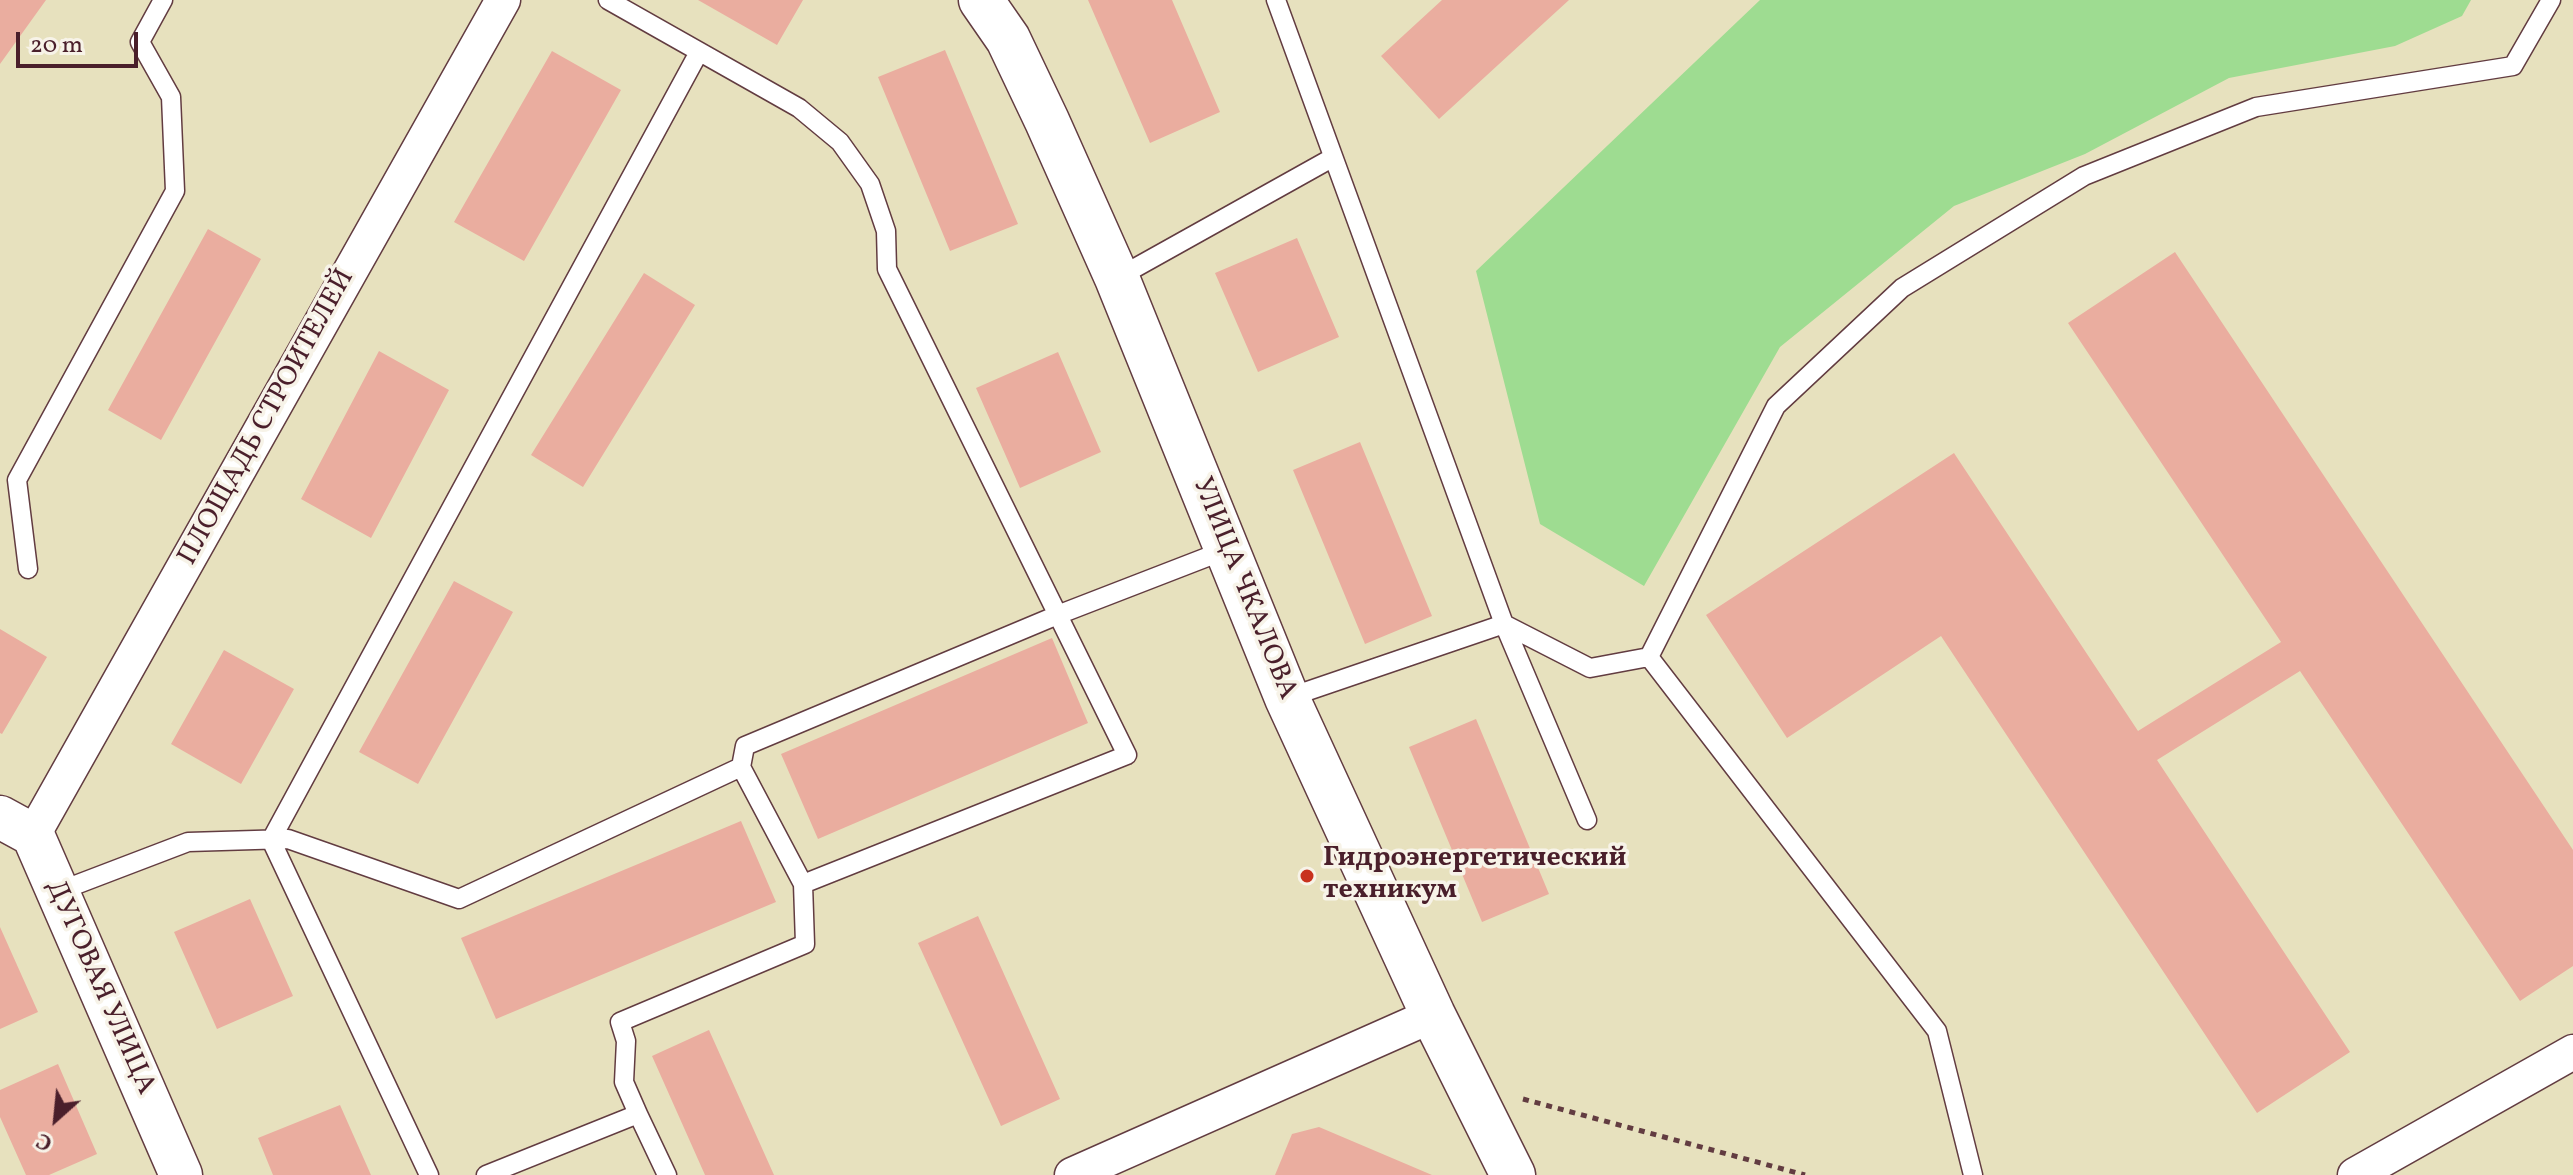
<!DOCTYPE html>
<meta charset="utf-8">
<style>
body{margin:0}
#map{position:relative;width:2573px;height:1175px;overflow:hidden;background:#e7e1be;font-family:Vollkorn,serif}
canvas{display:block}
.north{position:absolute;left:16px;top:1079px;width:80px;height:80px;-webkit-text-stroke:6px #f7f3e8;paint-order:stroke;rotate:207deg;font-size:22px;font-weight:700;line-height:32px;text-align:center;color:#4a1f2b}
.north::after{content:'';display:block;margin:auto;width:28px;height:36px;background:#4a1f2b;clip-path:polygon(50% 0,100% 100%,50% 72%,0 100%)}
.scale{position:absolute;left:16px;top:32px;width:122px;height:36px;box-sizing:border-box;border:4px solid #4a1f2b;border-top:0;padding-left:10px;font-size:24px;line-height:28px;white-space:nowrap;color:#4a1f2b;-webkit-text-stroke:6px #f7f3e8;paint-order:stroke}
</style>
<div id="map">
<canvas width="2573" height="1175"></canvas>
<div class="north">С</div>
<div class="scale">20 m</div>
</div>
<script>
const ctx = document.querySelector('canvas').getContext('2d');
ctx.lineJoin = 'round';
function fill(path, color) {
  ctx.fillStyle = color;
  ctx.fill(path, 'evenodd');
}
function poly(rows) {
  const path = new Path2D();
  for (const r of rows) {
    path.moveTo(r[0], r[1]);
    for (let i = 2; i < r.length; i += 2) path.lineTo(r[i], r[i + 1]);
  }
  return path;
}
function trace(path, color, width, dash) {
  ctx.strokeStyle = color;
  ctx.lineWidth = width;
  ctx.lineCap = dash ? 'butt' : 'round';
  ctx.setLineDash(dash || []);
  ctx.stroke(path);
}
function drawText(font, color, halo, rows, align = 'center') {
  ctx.font = font + ' Vollkorn,serif';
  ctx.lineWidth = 7;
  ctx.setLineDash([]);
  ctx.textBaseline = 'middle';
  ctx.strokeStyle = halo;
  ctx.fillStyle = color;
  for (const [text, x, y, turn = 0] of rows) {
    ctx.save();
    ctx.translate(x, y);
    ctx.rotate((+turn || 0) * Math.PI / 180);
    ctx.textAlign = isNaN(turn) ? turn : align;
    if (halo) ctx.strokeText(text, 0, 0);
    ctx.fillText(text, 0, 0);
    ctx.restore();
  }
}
fill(poly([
 [1760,0,2471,0,2462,16,2395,46,2229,78,2085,154,1954,206,1780,347,1644,586,1540,524,1476,271]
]), '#9edc91');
fill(poly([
 [0,0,46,0,0,64],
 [698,0,803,0,777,45],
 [1088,0,1172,0,1220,112,1150,143],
 [1442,0,1569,0,1439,119,1381,56],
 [945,50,1018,224,950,251,878,77],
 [552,51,621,90,524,261,454,222],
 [208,229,261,259,161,440,108,410],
 [1297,238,1339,337,1258,372,1215,273],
 [2175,252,2573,850,2573,966,2520,1001,2300,671,2157,760,2350,1052,2257,1113,1941,636,1787,738,1706,615,1954,453,2138,731,2281,642,2068,323],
 [644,273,695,305,583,487,531,455],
 [379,351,449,390,371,538,301,499],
 [1058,352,1101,452,1020,488,976,388],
 [1360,442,1432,616,1365,644,1293,470],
 [454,581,513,612,418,784,359,752],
 [0,629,47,657,2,734,0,733],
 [1052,638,1088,723,818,839,781,754],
 [224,650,294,689,241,784,171,744],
 [1476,719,1549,894,1482,922,1409,747],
 [741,821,776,902,496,1019,461,938],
 [250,899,293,996,217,1029,174,932],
 [978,916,1060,1099,1001,1126,918,943],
 [0,927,38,1012,0,1029],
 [709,1030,774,1175,705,1175,652,1056],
 [58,1064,97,1154,49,1175,26,1175,0,1117,0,1090],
 [340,1105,371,1175,273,1175,258,1138],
 [1319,1127,1432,1175,1275,1175,1292,1134]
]), '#eaad9f');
const service = poly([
 [608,0,799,108,840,142,870,184,886,231,887,269,1127,755,803,884],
 [1276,0,1504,624,1587,820],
 [1117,278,1332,158],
 [28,569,17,480,175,191,171,97,140,42,163,0],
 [1649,657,1937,1031,1973,1175],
 [1287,698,1504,624,1590,668,1649,657,1776,406,1902,288,2084,176,2256,107,2513,66,2551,0],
 [57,892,188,842,288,839,459,899,741,767],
 [638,1114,624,1082,626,1041,620,1022,805,944,803,884,741,767,745,746,1060,614,1228,549],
 [429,1175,271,840,699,52],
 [486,1175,638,1114,667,1175]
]);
const minor = poly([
 [33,835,503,0],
 [1072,1175,1433,1015],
 [2355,1175,2573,1052]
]);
const tertiary = poly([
 [0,817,33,835,181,1175]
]);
const secondary = poly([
 [981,0,1008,39,1047,121,1117,278,1287,698,1433,1015,1513,1175]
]);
trace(service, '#623c41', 21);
trace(minor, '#623c41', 37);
trace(tertiary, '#623c41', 45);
trace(secondary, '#623c41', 47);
trace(poly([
 [1523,1099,1805,1175]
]), '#623c41', 5, [6, 6]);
trace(service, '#fff', 18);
trace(minor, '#fff', 34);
trace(tertiary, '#fff', 42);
trace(secondary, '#fff', 44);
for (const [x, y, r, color] of [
 [1307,876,8,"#c8321e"]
]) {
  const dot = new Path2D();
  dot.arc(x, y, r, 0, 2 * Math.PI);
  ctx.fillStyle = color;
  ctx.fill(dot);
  trace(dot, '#f7f3e8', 3);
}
drawText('28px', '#4a1f2b', '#f7f3e8', [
 ["ПЛОЩАДЬ СТРОИТЕЛЕЙ",268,418,-61],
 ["УЛИЦА ЧКАЛОВА",1243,589,68],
 ["ДУГОВАЯ УЛИЦА",99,988,66]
]);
drawText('bold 28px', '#4a1f2b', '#f7f3e8', [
 ["Гидроэнергетический",1323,860],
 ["техникум",1323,892]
], 'left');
</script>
